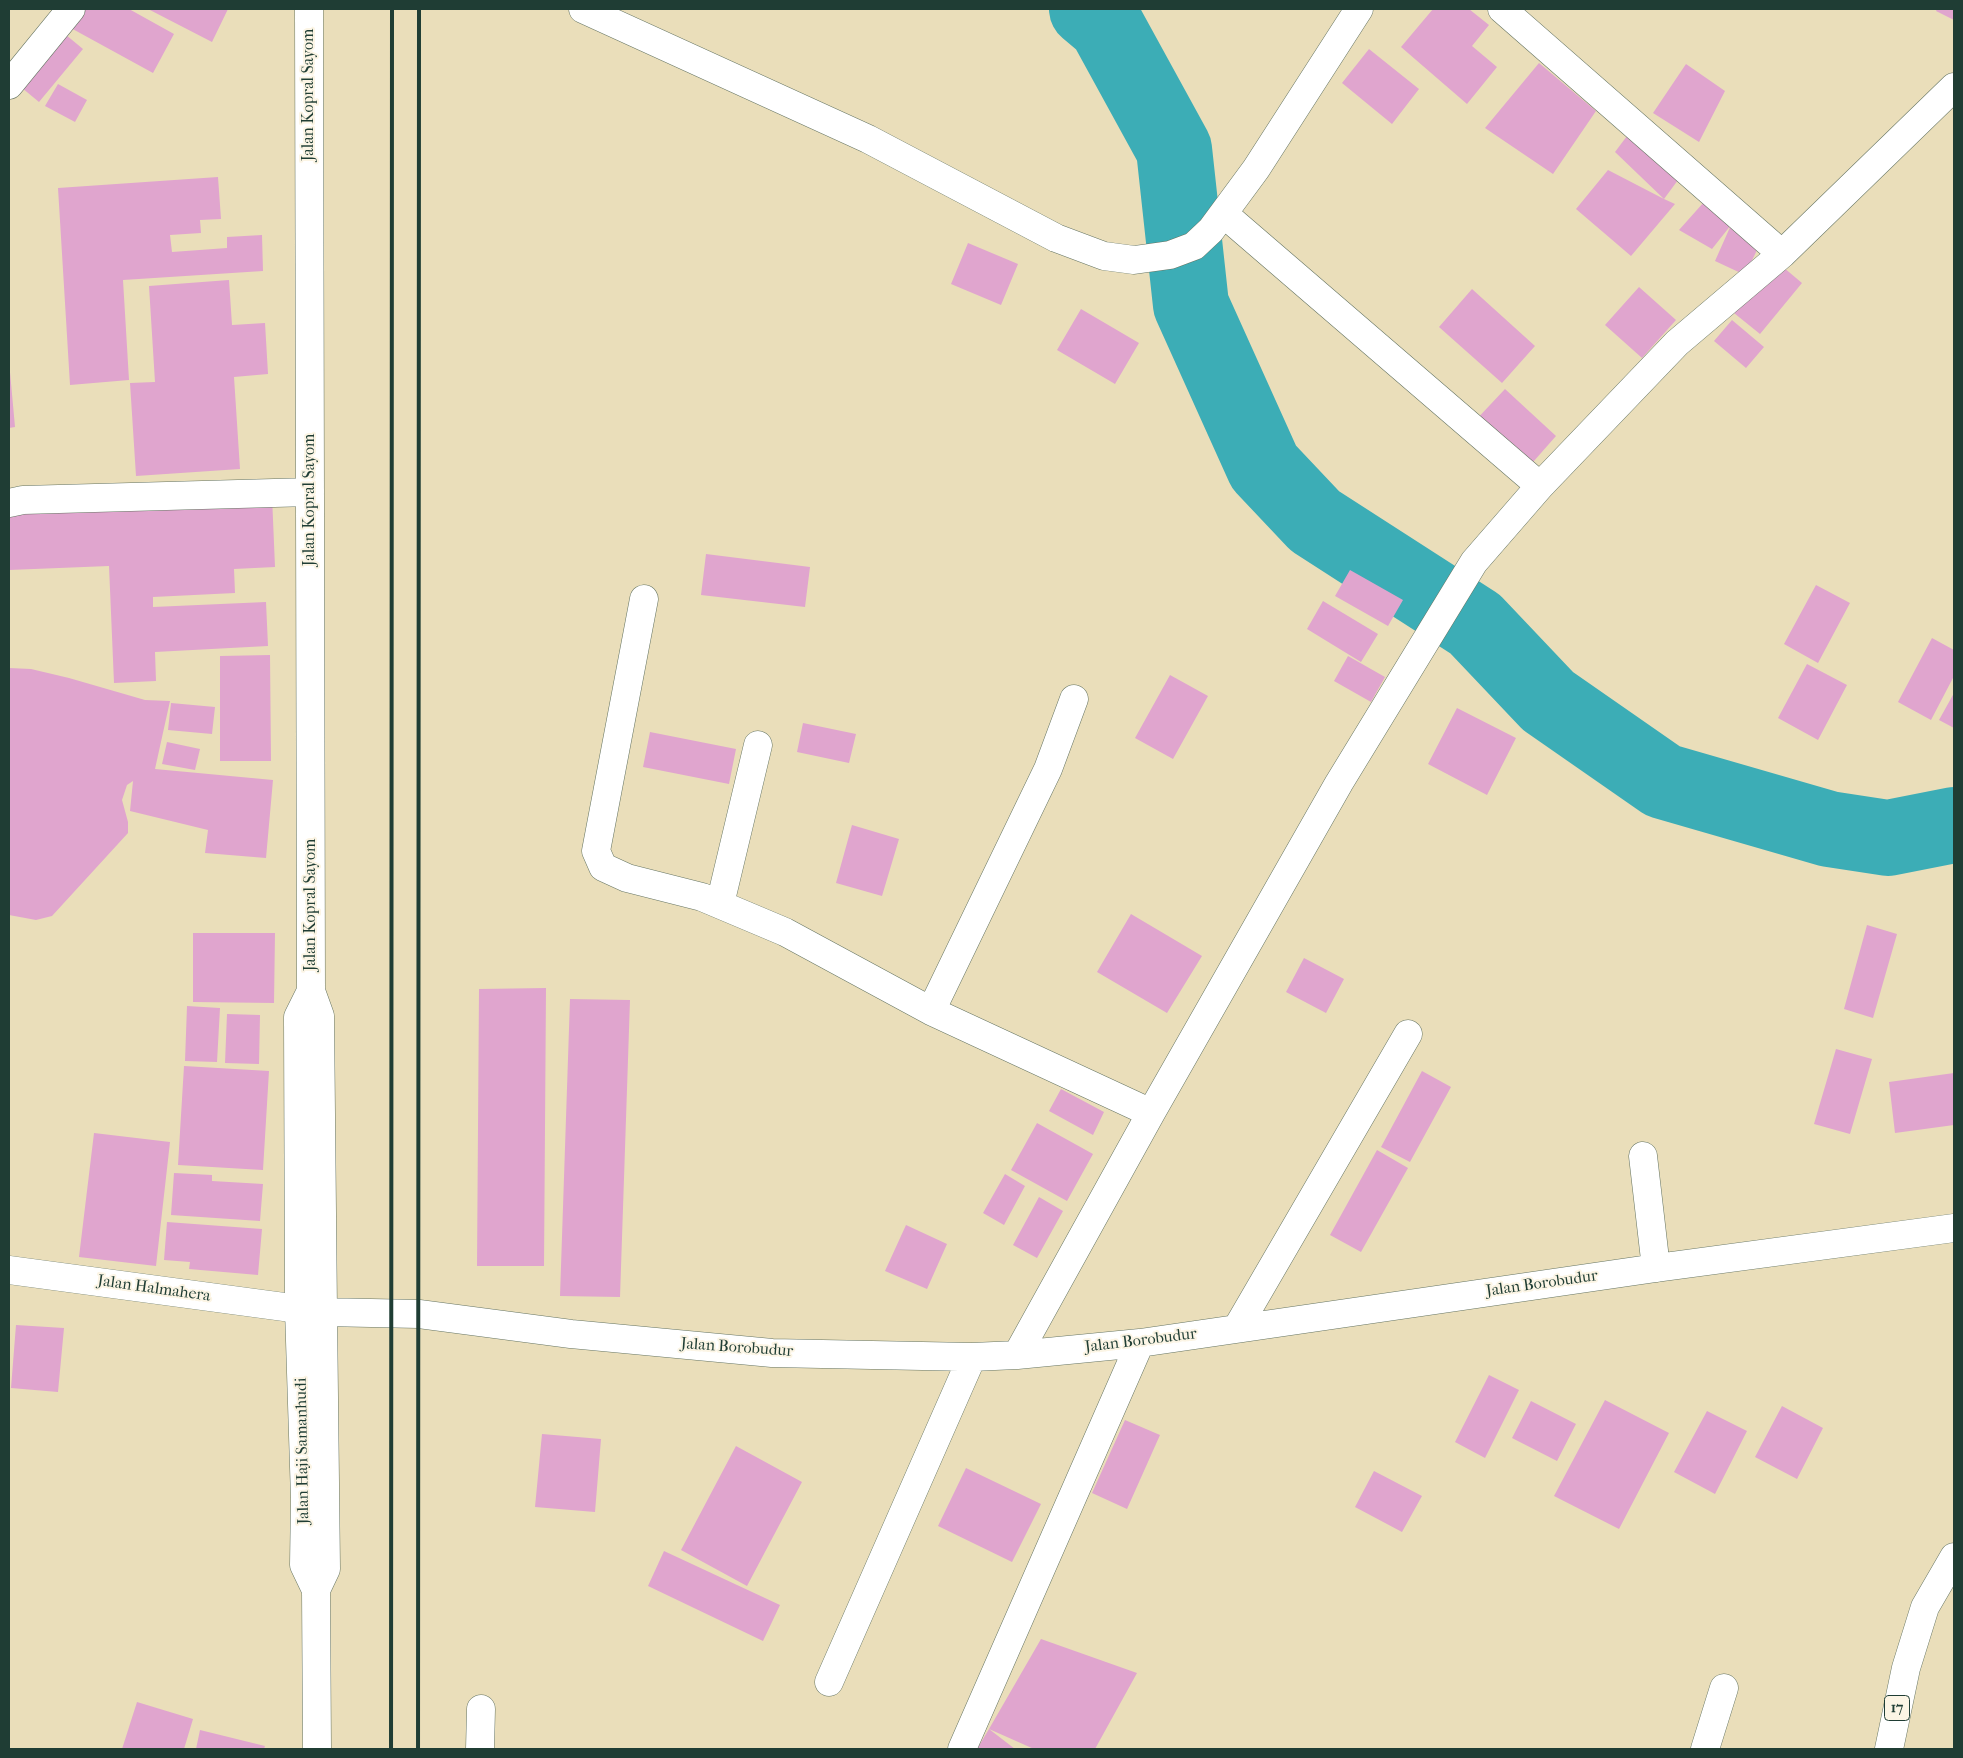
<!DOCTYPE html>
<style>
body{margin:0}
#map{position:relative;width:1963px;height:1758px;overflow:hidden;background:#eadeba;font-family:"IM FELL French Canon",serif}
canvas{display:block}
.frame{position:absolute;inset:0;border:10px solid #1f3d34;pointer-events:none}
</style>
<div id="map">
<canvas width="1963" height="1758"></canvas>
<div class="frame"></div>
</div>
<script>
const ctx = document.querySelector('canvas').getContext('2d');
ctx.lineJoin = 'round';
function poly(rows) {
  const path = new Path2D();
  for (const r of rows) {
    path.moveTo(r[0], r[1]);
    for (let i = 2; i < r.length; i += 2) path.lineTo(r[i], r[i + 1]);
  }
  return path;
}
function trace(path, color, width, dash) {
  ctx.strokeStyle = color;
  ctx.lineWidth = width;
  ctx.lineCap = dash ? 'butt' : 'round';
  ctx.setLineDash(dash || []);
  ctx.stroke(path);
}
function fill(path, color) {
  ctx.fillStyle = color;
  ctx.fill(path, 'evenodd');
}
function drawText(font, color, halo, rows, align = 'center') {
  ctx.font = font + ' "IM FELL French Canon",serif';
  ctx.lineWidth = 4;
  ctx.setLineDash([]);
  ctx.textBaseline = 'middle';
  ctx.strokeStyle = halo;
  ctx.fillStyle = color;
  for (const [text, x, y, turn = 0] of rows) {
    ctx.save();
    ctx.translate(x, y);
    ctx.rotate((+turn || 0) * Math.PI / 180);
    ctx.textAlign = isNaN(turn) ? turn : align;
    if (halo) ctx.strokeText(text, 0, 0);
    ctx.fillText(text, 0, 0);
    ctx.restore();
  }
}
trace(poly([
 [1087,9,1106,25,1174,149,1191,305,1264,467,1315,521,1475,624,1548,701,1663,781,1829,829,1888,838,1954,825]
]), '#3cadb6', 76);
fill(poly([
 [79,9,129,9,174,34,153,73,69,27],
 [148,9,228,9,212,42],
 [1433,9,1469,9,1489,25,1472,46,1497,67,1467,104,1401,47],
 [1937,9,1954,9,1954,20,1936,11],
 [60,30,83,49,39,102,16,83],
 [1369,49,1419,89,1392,124,1342,83],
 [1539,63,1596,111,1553,174,1485,128],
 [1686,64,1725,91,1699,142,1653,113],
 [58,84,87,100,75,122,45,106],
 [1627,136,1678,180,1664,199,1675,204,1631,256,1576,209,1608,170,1664,199,1615,152],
 [218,177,221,219,200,220,201,233,170,235,172,252,227,248,227,237,262,235,263,271,123,280,129,380,70,385,58,188],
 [1704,202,1731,225,1712,249,1679,230],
 [1731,225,1757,250,1745,275,1715,261],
 [968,243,1018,264,1001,305,951,284],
 [1777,262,1802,283,1760,334,1734,313],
 [229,280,232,325,265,323,268,374,234,377,240,469,136,476,130,383,155,382,149,286],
 [1639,287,1676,320,1642,358,1605,325],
 [1472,289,1535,346,1502,383,1439,327],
 [1081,309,1139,343,1115,384,1057,350],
 [1732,320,1764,347,1746,368,1714,341],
 [9,361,15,427,9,428],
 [1505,389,1556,436,1526,470,1474,422],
 [272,496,275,567,234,569,235,593,153,597,153,607,266,602,268,646,155,652,156,681,114,683,109,566,9,570,9,508],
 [706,554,810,567,805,607,701,595],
 [1350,570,1403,600,1388,626,1335,596],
 [1816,585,1850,603,1818,663,1784,644],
 [1323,601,1378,634,1361,662,1307,629],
 [1932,638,1954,650,1954,676,1931,720,1898,702],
 [270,655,271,761,220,761,220,656],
 [1348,656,1385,677,1371,702,1334,681],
 [1807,664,1847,685,1818,740,1778,718],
 [9,668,31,669,69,678,145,700,170,701,155,769,273,780,266,858,205,853,208,830,130,811,133,781,127,785,122,800,128,822,128,833,52,916,36,920,9,915],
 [1170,675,1208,696,1173,759,1135,738],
 [1954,693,1954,728,1939,720],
 [171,703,215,707,212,734,168,730],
 [1457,708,1516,738,1487,795,1428,764],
 [803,723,856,734,849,763,797,752],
 [650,732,736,749,729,784,643,767],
 [167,742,200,749,195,770,162,764],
 [852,825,899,839,882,896,836,883],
 [1131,914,1202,956,1167,1013,1097,972],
 [1867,925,1897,934,1873,1018,1844,1009],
 [193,933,275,933,274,1003,193,1002],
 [1304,958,1344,979,1326,1013,1286,992],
 [546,988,544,1266,477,1266,479,989],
 [570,999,630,1000,620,1297,560,1296],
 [187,1006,220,1008,217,1062,185,1061],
 [227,1014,260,1015,259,1064,225,1063],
 [1836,1049,1872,1059,1850,1134,1814,1124],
 [184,1066,269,1071,263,1170,178,1165],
 [1422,1071,1451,1087,1410,1162,1381,1147],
 [1954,1073,1954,1125,1895,1133,1889,1082],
 [1061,1089,1104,1112,1093,1135,1049,1111],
 [1037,1123,1093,1154,1067,1201,1011,1170],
 [94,1133,170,1142,156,1266,79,1257],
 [1377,1150,1408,1168,1361,1252,1330,1235],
 [174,1173,212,1175,212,1181,263,1184,260,1221,171,1215],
 [1005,1174,1025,1186,1004,1225,983,1213],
 [1039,1197,1063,1211,1037,1258,1013,1245],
 [167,1222,262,1229,258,1275,189,1269,190,1262,164,1260],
 [906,1225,947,1244,927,1289,885,1271],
 [16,1325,64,1328,58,1392,11,1388],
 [1489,1375,1519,1390,1485,1458,1455,1442],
 [1605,1400,1669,1433,1619,1529,1554,1496],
 [1531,1401,1576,1424,1557,1461,1512,1438],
 [1782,1406,1823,1428,1797,1479,1755,1457],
 [1707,1411,1747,1431,1715,1494,1674,1472],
 [1125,1420,1160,1435,1127,1509,1092,1493],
 [542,1434,601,1439,595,1512,535,1507],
 [736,1446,802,1482,747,1586,681,1550],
 [966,1468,1041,1504,1012,1562,938,1526],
 [1374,1471,1422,1496,1402,1532,1355,1507],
 [664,1551,780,1605,763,1641,648,1586],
 [1041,1639,1137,1673,1095,1749,1034,1749,989,1729],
 [137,1702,193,1719,184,1749,122,1749],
 [989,1729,1015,1749,977,1749],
 [200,1730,265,1746,264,1749,196,1749]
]), '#e0a5ce');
const minor = poly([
 [309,9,311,991,320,1016,323,1312,419,1314,571,1334,772,1353,972,1357,1017,1355,1140,1343,1656,1268,1954,1228],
 [583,9,868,139,1056,238,1104,256,1134,260,1170,255,1194,246,1211,230,1256,169,1359,9],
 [1502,9,1782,254],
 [9,85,71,9],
 [1224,214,1540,486],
 [9,503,23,500,310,492],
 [644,599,596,851,603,867,627,878,702,897,785,932,931,1011,1151,1113],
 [720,904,758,745],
 [931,1011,1048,769,1074,699],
 [1643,1156,1656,1268],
 [9,1270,299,1309,298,1017,311,991],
 [1237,1328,1408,1034],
 [1017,1355,1151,1113,1339,783,1474,562,1540,486,1677,343,1782,254,1954,87],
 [829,1682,972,1357],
 [480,1749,481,1709],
 [962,1749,1140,1343],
 [1705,1749,1724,1688]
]);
const major = poly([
 [299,1309,305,1498,304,1565,316,1590,317,1749],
 [316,1590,326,1569,323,1312]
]);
const highway = poly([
 [1889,1749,1906,1668,1925,1607,1954,1557]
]);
trace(minor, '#667563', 29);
trace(major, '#667563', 29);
trace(highway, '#667563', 29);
trace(minor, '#fff', 28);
trace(major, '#fff', 28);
trace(highway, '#fff', 28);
trace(poly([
 [391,1749,392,9],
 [418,1749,419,9]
]), '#1f3d34', 4);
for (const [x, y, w] of [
 [1897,1708,25]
]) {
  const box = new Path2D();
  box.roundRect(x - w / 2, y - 12.5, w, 25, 4);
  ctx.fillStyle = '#fcf5e5';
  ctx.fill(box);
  trace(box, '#1f3d34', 1);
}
drawText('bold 15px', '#1f3d34', null, [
 ["17",1897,1708]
]);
drawText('16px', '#1f3d34', '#fcf5e5', [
 ["Jalan Kopral Sayom",309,95,-90],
 ["Jalan Kopral Sayom",310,500,-90],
 ["Jalan Kopral Sayom",311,905,-90],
 ["Jalan Borobudur",1542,1284,-8],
 ["Jalan Halmahera",154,1289,8],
 ["Jalan Borobudur",1141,1341,-7],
 ["Jalan Borobudur",737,1348,4],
 ["Jalan Haji Samanhudi",303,1451,-91]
]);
</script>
